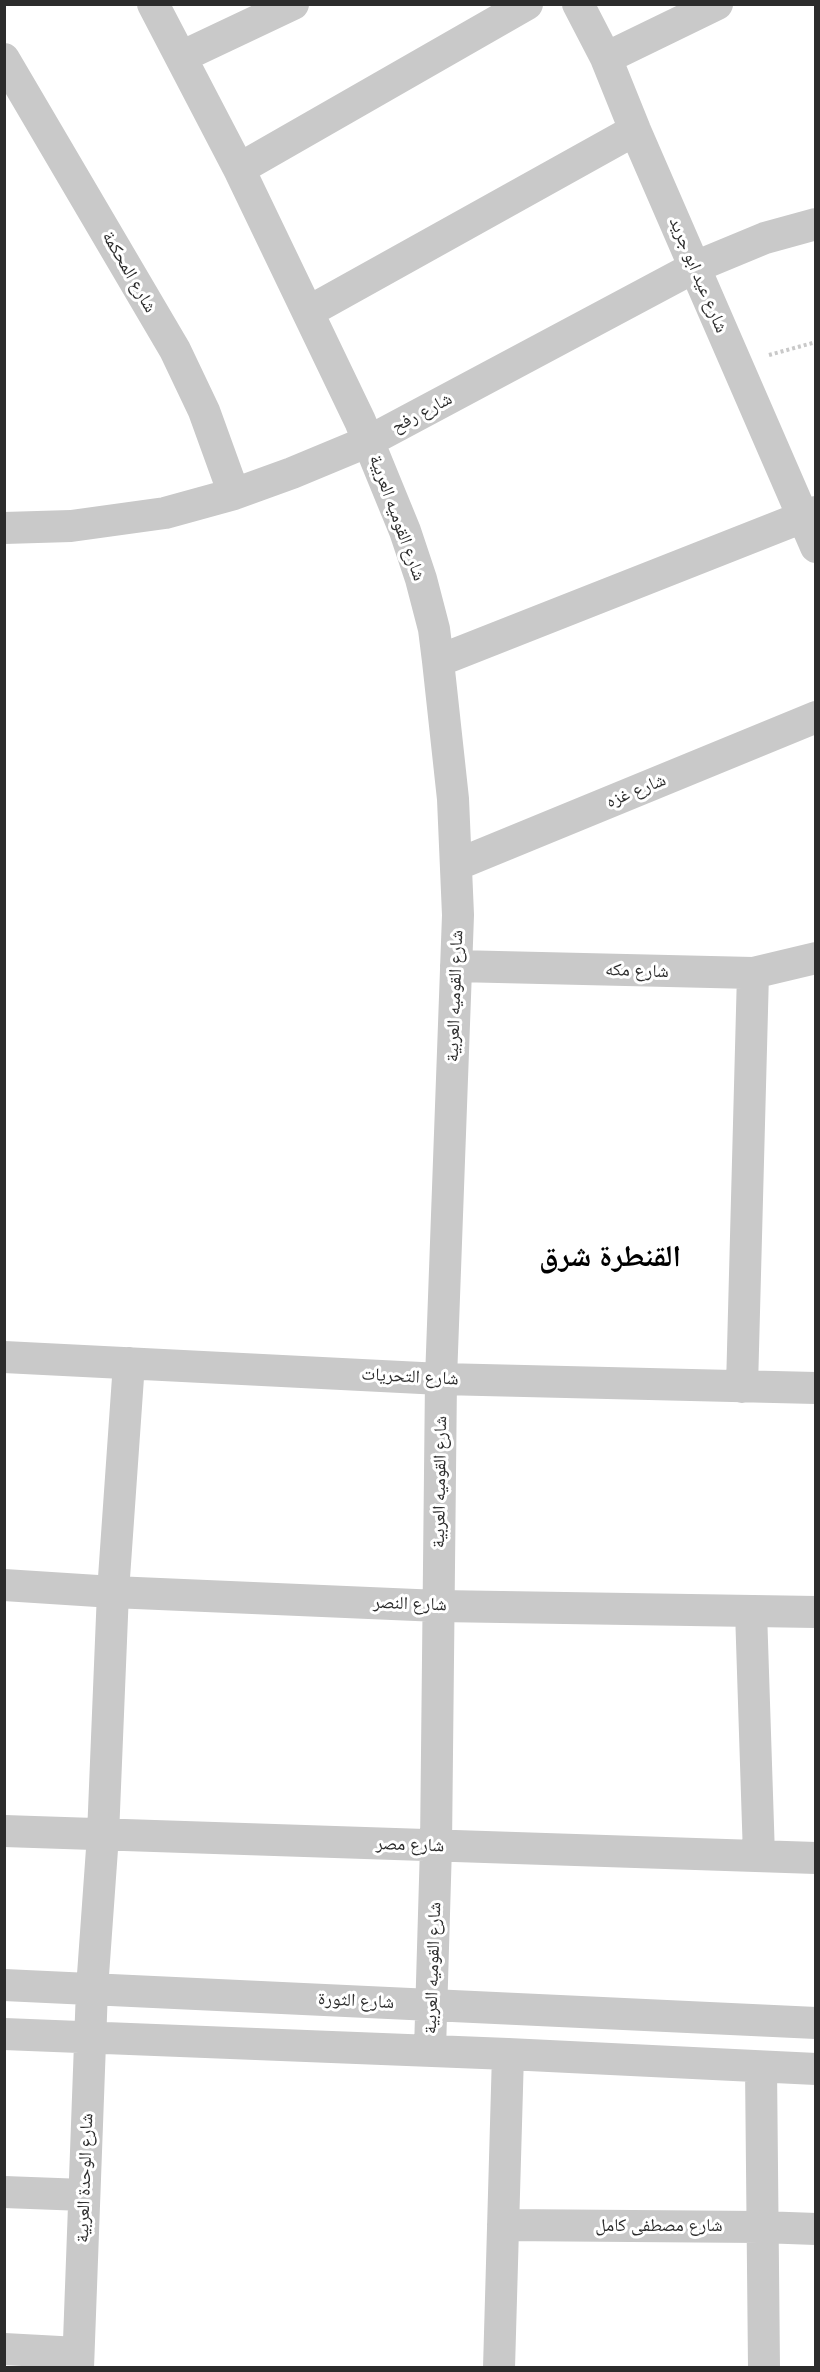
<!DOCTYPE html>
<meta charset="utf-8">
<style>
body{margin:0}
#map{position:relative;width:820px;height:2372px;overflow:hidden;background:#fff;font-family:"Open Sans",sans-serif}
canvas{display:block}
.frame{position:absolute;inset:0;border:6px solid #2c2c2c;pointer-events:none}
</style>
<div id="map">
<canvas width="820" height="2372"></canvas>
<div class="frame"></div>
</div>
<script>
const ctx = document.querySelector('canvas').getContext('2d');
ctx.lineJoin = 'round';
function poly(rows) {
  const path = new Path2D();
  for (const r of rows) {
    path.moveTo(r[0], r[1]);
    for (let i = 2; i < r.length; i += 2) path.lineTo(r[i], r[i + 1]);
  }
  return path;
}
function trace(path, color, width, dash) {
  ctx.strokeStyle = color;
  ctx.lineWidth = width;
  ctx.lineCap = dash ? 'butt' : 'round';
  ctx.setLineDash(dash || []);
  ctx.stroke(path);
}
function drawText(font, color, halo, rows, align = 'center') {
  ctx.font = font + ' "Open Sans","Noto Naskh Arabic",sans-serif';
  ctx.lineWidth = 6;
  ctx.setLineDash([]);
  ctx.textBaseline = 'middle';
  ctx.strokeStyle = halo;
  ctx.fillStyle = color;
  for (const [text, x, y, turn = 0] of rows) {
    ctx.save();
    ctx.translate(x, y);
    ctx.rotate((+turn || 0) * Math.PI / 180);
    ctx.textAlign = isNaN(turn) ? turn : align;
    if (halo) ctx.strokeText(text, 0, 0);
    ctx.fillText(text, 0, 0);
    ctx.restore();
  }
}
trace(poly([
 [769,355,816,342]
]), '#c9c9c9', 4, [3, 3]);
trace(poly([
 [153,4,239,169,360,421,405,531,421,579,434,629,438,661,453,799,458,915,441,1379,436,1846,430,2050],
 [578,4,606,58,635,130,816,547],
 [181,57,293,4],
 [606,58,717,4],
 [4,59,175,350,204,411,234,494],
 [239,169,527,4],
 [308,312,635,130],
 [4,528,71,526,165,513,234,494,292,473,369,441,695,267,765,238,816,224],
 [438,661,816,512],
 [456,865,816,717],
 [456,966,753,973,816,958],
 [4,1357,441,1379,816,1388],
 [742,1387,753,973],
 [4,1585,113,1592,439,1606,816,1612],
 [751,1611,759,1856],
 [4,1831,816,1858],
 [4,1985,816,2023],
 [4,2034,508,2054,816,2069],
 [761,2067,764,2368],
 [4,2192,84,2195],
 [503,2225,761,2227,816,2229],
 [4,2349,78,2353],
 [78,2368,92,1989,103,1835,113,1592,129,1363],
 [499,2368,508,2054]
]), '#c9c9c9', 32);
drawText('18px', '#2c2c2c', '#fff', [
 ["شارع المحكمة",129,272,60],
 ["شارع عيد ابو جريد",698,275,67],
 ["شارع رفح",422,413,-28],
 ["شارع القوميه العربية",397,518,70],
 ["شارع غزه",636,791,-22],
 ["شارع مكه",637,971,2],
 ["شارع القوميه العربية",455,996,-88],
 ["شارع التحريات",410,1377,3],
 ["شارع القوميه العربية",440,1482,-89],
 ["شارع النصر",410,1604,2],
 ["شارع مصر",410,1845,2],
 ["شارع القوميه العربية",433,1968,-88],
 ["شارع الثورة",356,2001,3],
 ["شارع الوحدة العربية",85,2178,-88],
 ["شارع مصطفى كامل",659,2226]
]);
drawText('bold 30px', '#000', '#fff', [
 ["القنطرة شرق",610,1257]
]);
</script>
